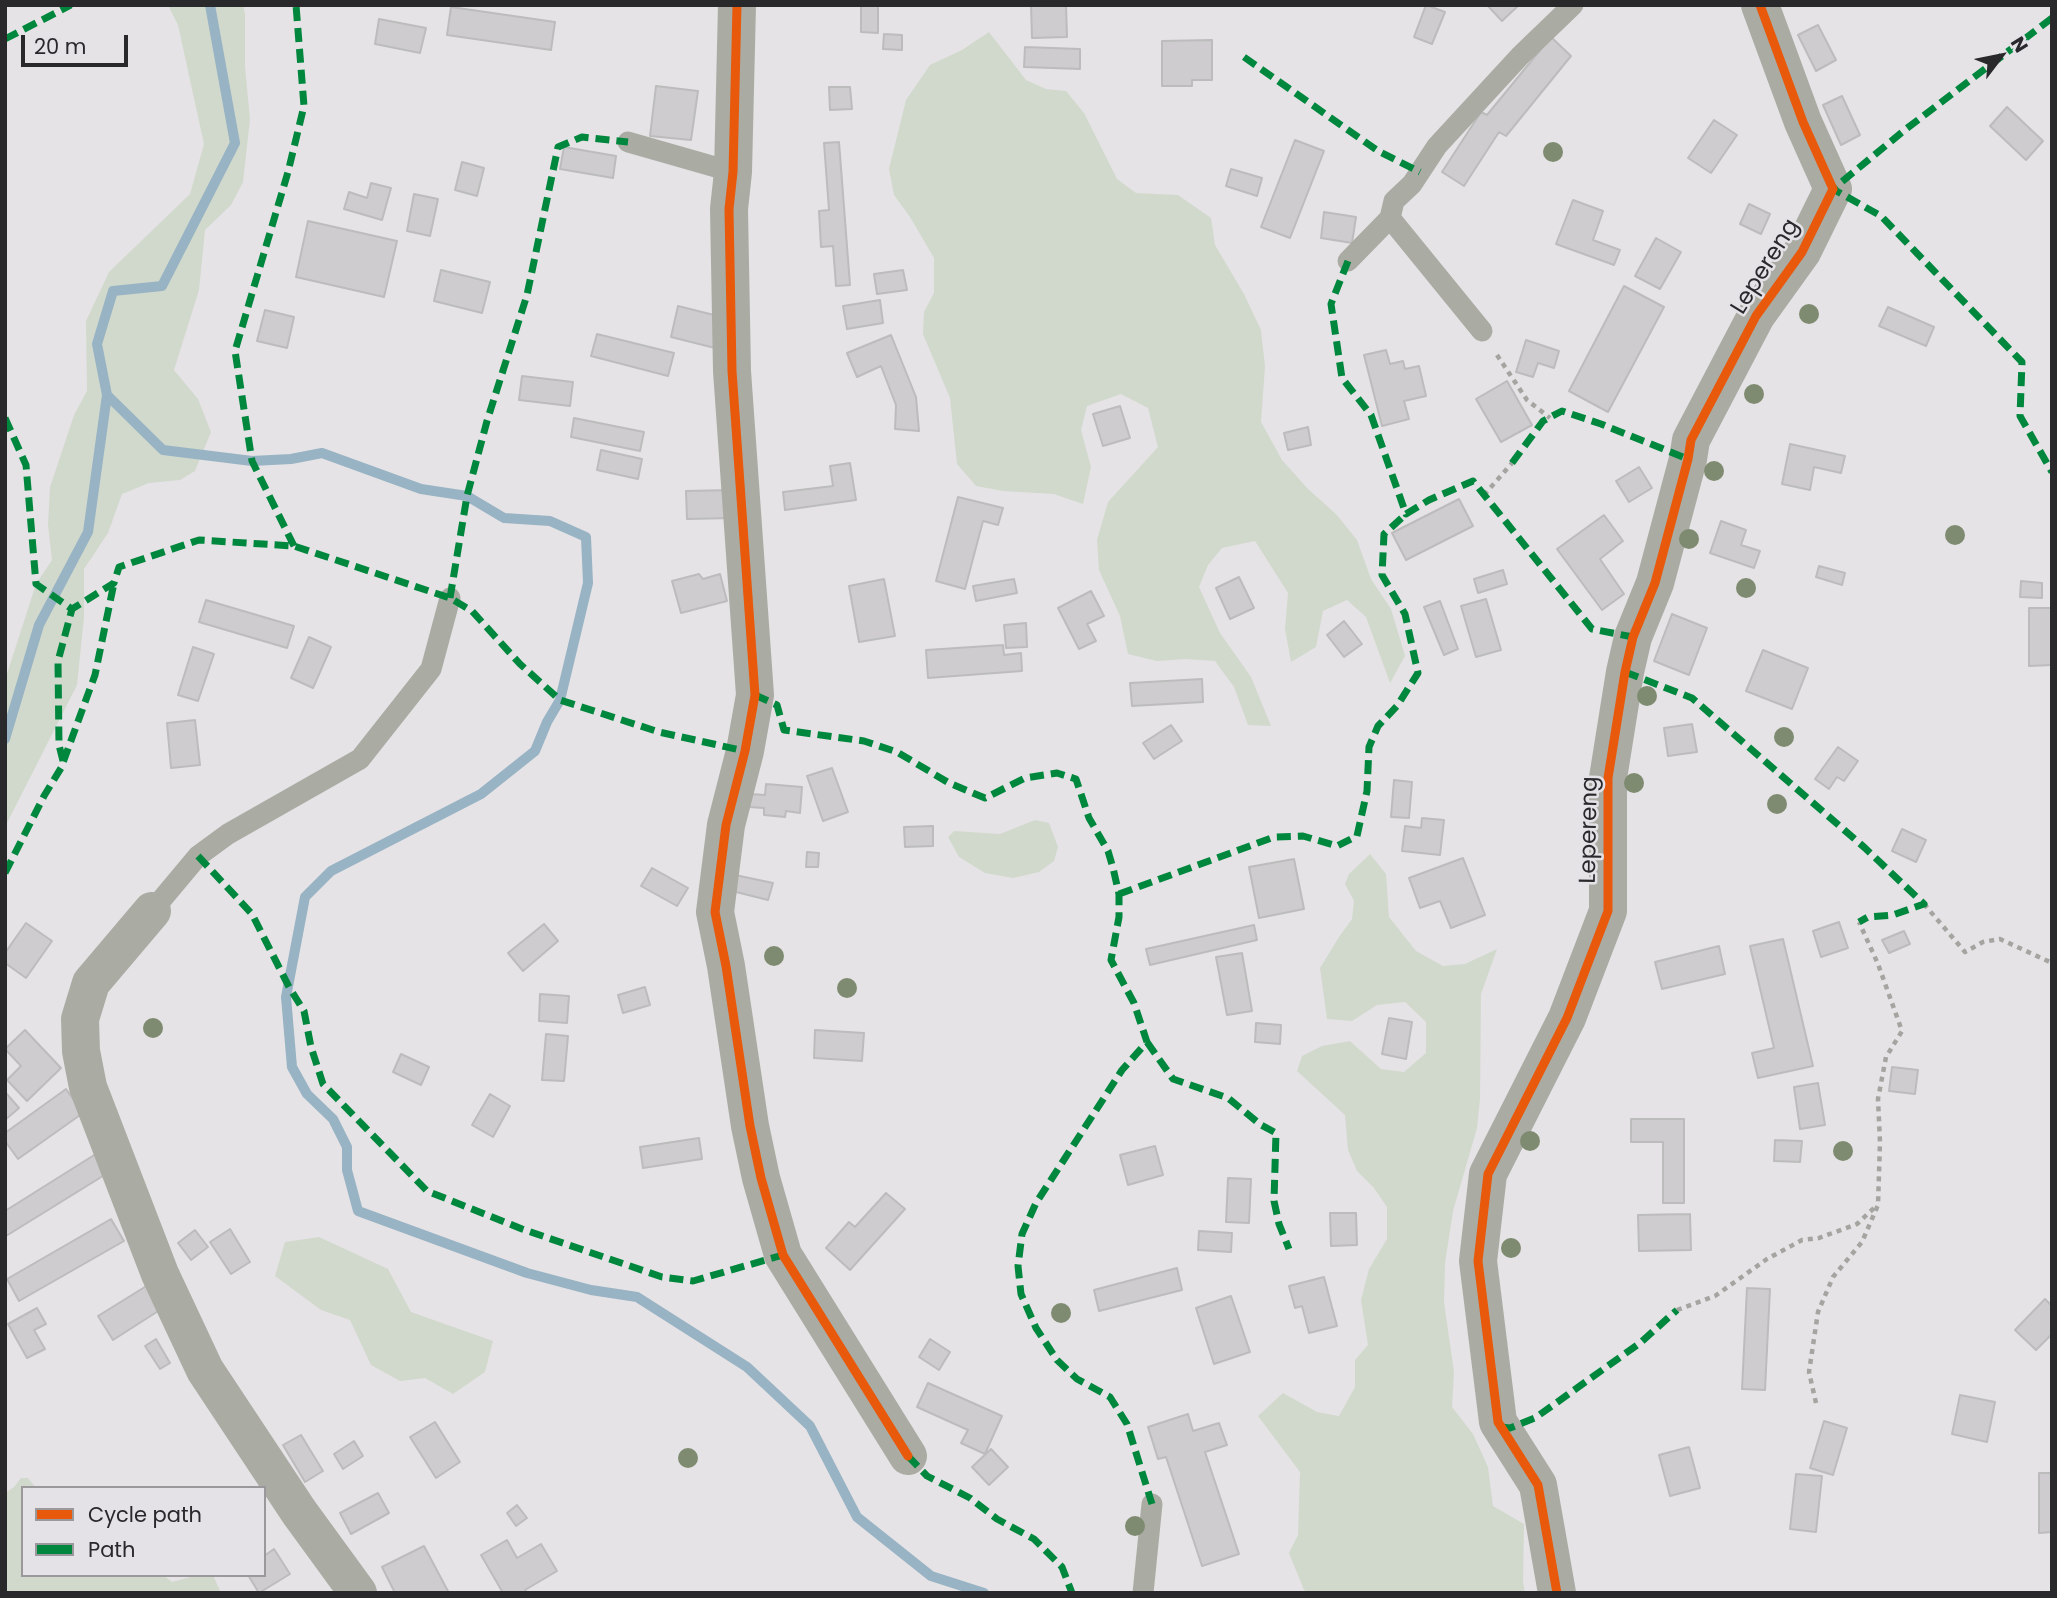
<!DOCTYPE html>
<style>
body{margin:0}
#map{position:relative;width:2057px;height:1598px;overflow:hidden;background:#e5e3e6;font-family:Poppins,sans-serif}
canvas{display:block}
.frame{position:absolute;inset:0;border:7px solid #29282a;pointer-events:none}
.legend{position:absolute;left:21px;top:1486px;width:245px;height:91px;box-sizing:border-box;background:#e5e2e7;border:2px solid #9a989b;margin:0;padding:9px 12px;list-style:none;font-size:21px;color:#29282a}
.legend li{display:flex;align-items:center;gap:14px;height:35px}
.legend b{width:35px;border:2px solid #9a989b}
.north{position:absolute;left:1966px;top:21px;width:70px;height:70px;-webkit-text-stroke:5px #e5e2e7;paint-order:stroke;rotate:58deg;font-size:19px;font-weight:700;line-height:28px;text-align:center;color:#29282a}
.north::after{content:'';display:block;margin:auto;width:24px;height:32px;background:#29282a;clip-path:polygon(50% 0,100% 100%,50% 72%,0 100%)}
.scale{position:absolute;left:21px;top:35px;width:107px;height:32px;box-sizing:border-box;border:4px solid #29282a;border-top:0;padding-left:9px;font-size:21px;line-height:24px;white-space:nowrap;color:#29282a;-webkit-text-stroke:5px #e5e2e7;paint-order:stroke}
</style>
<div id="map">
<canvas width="2057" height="1598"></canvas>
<div class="frame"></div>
<ul class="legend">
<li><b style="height:9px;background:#e8590c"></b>Cycle path</li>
<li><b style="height:9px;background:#00873e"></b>Path</li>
</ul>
<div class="north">N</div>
<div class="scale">20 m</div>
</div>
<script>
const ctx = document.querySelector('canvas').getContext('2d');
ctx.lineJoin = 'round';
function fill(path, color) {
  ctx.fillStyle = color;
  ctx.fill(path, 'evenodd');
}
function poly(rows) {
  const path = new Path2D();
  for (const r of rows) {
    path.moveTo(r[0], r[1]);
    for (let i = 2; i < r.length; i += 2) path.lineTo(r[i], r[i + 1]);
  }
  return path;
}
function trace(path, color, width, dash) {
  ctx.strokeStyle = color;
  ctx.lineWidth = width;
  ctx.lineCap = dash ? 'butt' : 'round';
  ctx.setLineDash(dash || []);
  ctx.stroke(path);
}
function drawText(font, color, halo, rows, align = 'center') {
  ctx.font = font + ' Poppins,sans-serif';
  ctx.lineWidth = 5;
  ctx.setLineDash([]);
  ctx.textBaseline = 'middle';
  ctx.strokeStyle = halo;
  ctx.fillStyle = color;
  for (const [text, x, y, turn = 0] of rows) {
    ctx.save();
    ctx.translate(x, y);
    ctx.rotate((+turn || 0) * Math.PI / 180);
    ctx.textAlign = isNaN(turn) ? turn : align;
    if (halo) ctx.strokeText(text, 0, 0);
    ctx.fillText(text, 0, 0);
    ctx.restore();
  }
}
fill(poly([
 [168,5,243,5,245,14,245,67,250,119,243,182,231,205,205,230,199,290,174,370,198,399,211,432,195,471,180,480,149,483,122,494,108,533,84,569,84,617,77,685,5,827,5,680,36,584,52,560,48,525,50,487,74,415,87,391,86,321,109,272,190,194,204,144,178,25],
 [989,32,1026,80,1046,89,1066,91,1084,113,1117,179,1136,193,1178,195,1211,218,1215,245,1244,294,1261,330,1265,366,1261,422,1282,460,1308,489,1336,514,1357,540,1371,579,1391,609,1405,656,1390,683,1366,617,1347,600,1323,611,1316,647,1291,662,1285,629,1288,593,1255,541,1222,548,1208,565,1199,587,1220,633,1251,677,1271,726,1248,725,1234,687,1215,661,1186,659,1157,661,1128,654,1120,616,1099,570,1097,540,1108,502,1158,447,1148,408,1121,394,1087,406,1081,430,1091,467,1083,504,1054,494,1003,491,976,486,957,464,950,398,923,334,924,312,934,293,934,258,910,217,894,195,889,169,906,100,930,65,962,50],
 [1035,820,1049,823,1058,847,1054,861,1039,872,1013,878,985,873,959,857,948,837,954,831,1000,834],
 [1370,854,1386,874,1389,917,1416,951,1443,966,1465,964,1497,949,1481,994,1480,1099,1477,1128,1453,1211,1445,1263,1444,1302,1454,1372,1452,1407,1473,1434,1488,1467,1493,1506,1524,1524,1523,1581,1525,1593,1310,1593,1304,1590,1289,1553,1298,1535,1300,1472,1258,1416,1283,1393,1317,1412,1339,1416,1355,1387,1355,1360,1368,1345,1361,1300,1369,1269,1387,1239,1387,1207,1374,1188,1357,1171,1348,1150,1345,1115,1297,1071,1302,1056,1322,1046,1350,1041,1381,1069,1404,1072,1426,1053,1426,1022,1405,1002,1377,1005,1352,1021,1327,1019,1320,968,1339,937,1352,919,1354,901,1345,884,1349,874],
 [319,1237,388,1269,411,1312,493,1341,485,1372,453,1394,425,1378,400,1381,371,1365,350,1320,321,1310,275,1276,285,1242],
 [21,1478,28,1478,36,1488,23,1488,23,1575,163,1575,172,1582,198,1575,213,1575,221,1593,5,1593,5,1493,14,1487]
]), '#d1d9cc');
trace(poly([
 [210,5,235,143,162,286,113,291,97,344,107,395,163,450,252,461,291,459,322,453,421,489,467,496,504,518,550,521,586,537,588,583,560,700,547,722,535,751,481,794,331,871,305,897,286,997,292,1067,307,1094,333,1119,347,1147,347,1170,358,1211,527,1273,591,1290,637,1297,747,1367,810,1426,857,1517,931,1576,984,1593],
 [5,739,39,625,88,532,107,395]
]), '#98b3c3', 10);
const building = poly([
 [861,5,878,5,878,33,861,32,861,5],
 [1031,5,1066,5,1067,37,1032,38,1031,5],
 [1426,5,1445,12,1432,44,1414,37,1426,5],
 [1487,5,1519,5,1502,21,1487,5],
 [451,7,555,22,551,50,447,35,451,7],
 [379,19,426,28,420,53,375,44,379,19],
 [1818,25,1836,60,1816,71,1798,35,1818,25],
 [884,34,902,35,902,50,883,49,884,34],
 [1551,37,1571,56,1506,136,1499,132,1464,186,1442,172,1481,112,1487,115,1551,37],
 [1212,40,1212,80,1192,80,1192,86,1162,86,1162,41,1212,40],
 [1025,47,1080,49,1080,69,1024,67,1025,47],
 [656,86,698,91,691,140,650,136,656,86],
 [829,87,850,87,852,109,830,110,829,87],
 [1842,96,1860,135,1841,145,1823,105,1842,96],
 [2007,107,2043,141,2026,160,1990,126,2007,107],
 [1714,120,1737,135,1711,173,1688,158,1714,120],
 [1295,140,1324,151,1290,238,1261,227,1295,140],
 [839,142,850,285,836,286,833,246,821,247,819,211,829,210,824,143,839,142],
 [564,147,616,156,613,178,560,169,564,147],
 [462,162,484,168,477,196,455,190,462,162],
 [1231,169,1262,178,1257,196,1226,186,1231,169],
 [371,183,391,188,382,220,344,209,349,192,367,198,371,183],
 [414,194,438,199,430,236,407,231,414,194],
 [1573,200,1603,211,1593,240,1620,250,1614,265,1556,244,1573,200],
 [1749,204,1770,214,1761,234,1740,224,1749,204],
 [1324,212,1356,217,1352,243,1321,238,1324,212],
 [308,221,397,241,384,297,296,277,308,221],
 [1656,238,1681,252,1660,289,1635,276,1656,238],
 [441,270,490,282,482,313,434,301,441,270],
 [903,270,907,290,877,294,874,274,903,270],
 [1624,286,1664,307,1608,412,1569,391,1624,286],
 [880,300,883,323,847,329,843,306,880,300],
 [678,306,730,319,723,350,671,337,678,306],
 [1888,307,1934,327,1926,346,1879,326,1888,307],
 [265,310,294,317,287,348,257,341,265,310],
 [597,334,674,353,668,376,591,356,597,334],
 [891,335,916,397,919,431,895,429,896,405,881,366,857,377,847,353,891,335],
 [1526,340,1559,351,1554,368,1538,363,1533,377,1516,372,1526,340],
 [1386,350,1390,364,1403,361,1405,369,1419,366,1426,396,1404,401,1409,419,1382,426,1364,355,1386,350],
 [522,376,573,382,570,406,519,400,522,376],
 [1507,381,1532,425,1501,442,1476,399,1507,381],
 [1120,406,1130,438,1103,446,1093,414,1120,406],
 [574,418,644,432,640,451,571,437,574,418],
 [1308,427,1311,445,1288,450,1284,433,1308,427],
 [1790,444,1845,456,1841,473,1814,467,1810,490,1782,484,1790,444],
 [601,450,642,459,638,479,597,470,601,450],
 [850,463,856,500,785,510,783,492,833,486,830,466,850,463],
 [1639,467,1652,488,1629,502,1616,481,1639,467],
 [733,490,734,518,687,519,686,491,733,490],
 [958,497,1003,508,998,525,983,521,965,589,936,581,958,497],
 [1459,499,1473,526,1406,560,1392,533,1459,499],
 [1604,515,1623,541,1600,559,1624,594,1602,610,1557,549,1604,515],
 [1721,521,1746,530,1741,545,1760,551,1754,568,1710,553,1721,521],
 [1819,566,1845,573,1842,585,1816,577,1819,566],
 [1503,570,1507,584,1478,593,1474,579,1503,570],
 [699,574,703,579,720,574,727,601,681,613,672,581,699,574],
 [1239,577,1254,608,1230,619,1216,588,1239,577],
 [884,579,895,636,859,642,849,586,884,579],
 [1014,579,1017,593,976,601,973,586,1014,579],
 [2021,581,2042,583,2042,598,2020,597,2021,581],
 [1091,591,1104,616,1087,624,1096,641,1079,649,1058,608,1091,591],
 [1486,599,1501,650,1476,657,1461,606,1486,599],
 [206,600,294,626,287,648,199,622,206,600],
 [1440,601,1458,649,1444,655,1424,607,1440,601],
 [2029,608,2052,608,2052,665,2029,666,2029,608],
 [1672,614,1707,628,1689,675,1654,661,1672,614],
 [1344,621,1362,644,1344,657,1327,635,1344,621],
 [1026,623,1027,647,1006,648,1004,625,1026,623],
 [309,637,331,647,313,688,291,678,309,637],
 [1003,645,1004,655,1021,653,1022,671,928,678,926,650,1003,645],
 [193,647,214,654,198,701,178,695,193,647],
 [1763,650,1808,668,1792,709,1746,691,1763,650],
 [1202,679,1203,702,1132,706,1130,683,1202,679],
 [195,720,200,765,171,768,167,723,195,720],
 [1692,724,1697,752,1668,756,1664,728,1692,724],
 [1171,725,1182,741,1154,759,1143,743,1171,725],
 [1838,747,1858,761,1844,781,1837,777,1829,789,1815,779,1838,747],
 [832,768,848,812,823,821,807,776,832,768],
 [1394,780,1412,782,1409,818,1391,817,1394,780],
 [766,784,802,787,800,813,786,811,785,817,764,815,764,808,749,807,750,794,765,795,766,784],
 [1422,818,1444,820,1440,855,1402,851,1405,826,1421,828,1422,818],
 [933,826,933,846,905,847,904,827,933,826],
 [1902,829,1926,840,1916,862,1892,851,1902,829],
 [807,852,819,853,818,867,806,867,807,852],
 [1463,858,1485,915,1451,928,1440,901,1420,908,1409,878,1463,858],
 [1294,859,1304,909,1259,918,1249,867,1294,859],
 [652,868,688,888,677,906,641,886,652,868],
 [735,875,773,883,768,900,732,891,735,875],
 [1839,922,1848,948,1821,957,1813,931,1839,922],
 [26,923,52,941,26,978,5,963,5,953,26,923],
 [544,924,558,941,523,971,508,953,544,924],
 [1254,925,1257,940,1150,965,1146,949,1254,925],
 [1904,931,1910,944,1889,953,1882,940,1904,931],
 [1783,939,1813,1066,1758,1078,1752,1053,1774,1048,1750,946,1783,939],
 [1719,946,1725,974,1662,989,1655,962,1719,946],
 [1242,953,1252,1011,1227,1015,1216,957,1242,953],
 [645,987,650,1005,623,1013,618,995,645,987],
 [540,994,569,996,567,1023,539,1021,540,994],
 [1389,1018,1412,1022,1406,1059,1382,1054,1389,1018],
 [1256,1023,1281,1025,1280,1044,1255,1042,1256,1023],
 [25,1030,61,1068,27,1101,7,1080,21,1066,5,1049,25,1030],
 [815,1030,864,1033,862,1061,814,1058,815,1030],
 [546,1034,568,1036,564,1081,542,1080,546,1034],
 [401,1054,429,1067,421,1085,393,1072,401,1054],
 [1892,1067,1918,1070,1915,1094,1889,1091,1892,1067],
 [1818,1083,1825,1125,1800,1129,1794,1087,1818,1083],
 [66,1089,83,1113,18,1159,5,1141,5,1133,66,1089],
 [6,1093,19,1108,5,1120,5,1094,6,1093],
 [490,1094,510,1106,493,1137,472,1125,490,1094],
 [1631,1119,1684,1119,1684,1203,1663,1203,1663,1142,1631,1142,1631,1119],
 [699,1138,702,1159,643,1168,640,1147,699,1138],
 [1775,1140,1802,1141,1800,1162,1774,1161,1775,1140],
 [1155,1146,1163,1175,1128,1185,1120,1155,1155,1146],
 [99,1152,111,1171,6,1236,5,1211,99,1152],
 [1228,1178,1251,1179,1249,1223,1226,1222,1228,1178],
 [886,1193,905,1209,850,1270,826,1248,849,1222,855,1227,886,1193],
 [1330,1213,1356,1213,1357,1245,1331,1246,1330,1213],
 [1690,1214,1691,1250,1639,1251,1638,1215,1690,1214],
 [111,1219,124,1241,19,1301,7,1279,111,1219],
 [230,1229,250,1262,231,1274,210,1242,230,1229],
 [195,1230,208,1247,191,1260,178,1243,195,1230],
 [1199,1231,1232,1233,1231,1252,1198,1250,1199,1231],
 [1177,1268,1182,1290,1099,1311,1094,1290,1177,1268],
 [1324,1277,1337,1326,1309,1333,1302,1306,1295,1308,1289,1286,1324,1277],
 [148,1285,163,1308,113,1340,98,1316,148,1285],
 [1747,1288,1770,1289,1765,1390,1742,1389,1747,1288],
 [1231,1296,1250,1352,1214,1364,1196,1308,1231,1296],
 [2045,1299,2052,1306,2052,1334,2036,1350,2015,1330,2045,1299],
 [37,1308,46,1324,34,1330,45,1349,27,1358,8,1324,37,1308],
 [156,1339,170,1363,160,1369,145,1346,156,1339],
 [930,1339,950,1352,939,1370,919,1357,930,1339],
 [928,1383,1002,1416,985,1454,961,1443,968,1430,917,1407,928,1383],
 [1960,1395,1995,1402,1987,1442,1952,1434,1960,1395],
 [1188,1414,1193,1431,1219,1423,1227,1445,1205,1452,1239,1554,1202,1566,1166,1457,1158,1459,1148,1427,1188,1414],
 [1824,1421,1847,1428,1833,1475,1810,1468,1824,1421],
 [435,1422,460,1462,436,1478,410,1437,435,1422],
 [301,1435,323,1471,305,1482,283,1445,301,1435],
 [354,1441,363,1456,343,1469,334,1454,354,1441],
 [1689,1447,1700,1488,1670,1496,1659,1455,1689,1447],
 [991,1449,1008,1467,989,1485,972,1467,991,1449],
 [2039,1473,2052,1473,2052,1532,2039,1533,2039,1473],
 [1796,1474,1822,1476,1816,1532,1790,1529,1796,1474],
 [378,1493,389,1513,351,1534,340,1513,378,1493],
 [517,1505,527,1518,516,1526,507,1513,517,1505],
 [507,1540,517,1558,541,1544,557,1571,525,1590,527,1593,503,1593,481,1555,507,1540],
 [424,1546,449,1593,395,1593,382,1567,424,1546],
 [274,1549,290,1574,259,1593,248,1575,264,1575,264,1556,274,1549]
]);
fill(building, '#ceccce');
trace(building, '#bdbcbd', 2);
trace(poly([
 [1497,355,1527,400,1550,418],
 [1484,495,1512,463],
 [1924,904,1965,952,1983,942,2000,939,2052,963],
 [1677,1310,1715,1296,1767,1259,1802,1240,1819,1238,1857,1224,1874,1208],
 [1816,1403,1809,1372,1818,1312,1833,1277,1862,1242,1878,1205,1880,1142,1878,1099,1886,1057,1902,1031,1878,964,1859,922]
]), '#a4a4a0', 4.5, [5, 5]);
trace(poly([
 [628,142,733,172],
 [1348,261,1390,218],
 [1482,331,1390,218,1394,201,1412,184,1437,146,1520,56,1573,5],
 [152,911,198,856,228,834,360,759,431,669,450,598],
 [1143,1593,1152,1504]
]), '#aaaca4', 21);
trace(poly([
 [737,5,733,172,729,209,732,371,755,695,745,751,726,825,715,912,726,966,750,1126,761,1178,783,1255,908,1456],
 [152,911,91,983,80,1019,81,1051,88,1087,160,1274,205,1370,299,1512,358,1593],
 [1557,1593,1538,1485,1498,1422,1478,1261,1488,1174,1567,1018,1608,911,1608,778,1625,672,1633,637,1655,583,1688,459,1691,440,1756,316,1802,252,1833,189,1803,122,1760,5]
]), '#aaaca4', 38);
trace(poly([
 [2052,18,1906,129,1833,189,1881,216,2022,362,2020,416,2052,472],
 [5,39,71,5],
 [1244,57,1378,151,1420,172],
 [1348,261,1331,304,1342,378,1371,415,1406,514,1429,500,1473,481,1592,629,1633,637],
 [5,418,26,465,36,584,72,609,114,583,119,567,199,540,294,546,450,598,472,611,520,664,560,700,659,732,745,751],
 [1512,463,1543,421,1562,411,1601,424,1688,459],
 [294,546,252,461,235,351,288,172,304,106,296,5],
 [450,598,467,496,487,421,527,295,558,147,582,137,628,142],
 [1625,672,1692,698,1865,848,1924,904,1893,915,1868,917,1859,922],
 [755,695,777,705,784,730,864,741,897,752,949,783,985,798,1025,778,1057,773,1076,779,1089,818,1108,851,1113,868,1119,894,1119,917,1111,960,1134,1003,1147,1042,1122,1070,1036,1203,1022,1234,1018,1266,1021,1294,1036,1328,1057,1360,1077,1379,1110,1397,1127,1424,1152,1504],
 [63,761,59,745,58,661,72,609],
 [198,856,252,914,289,987,304,1011,311,1047,323,1084,427,1191,522,1229,662,1277,693,1281,783,1255],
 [5,873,44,796,61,768,95,675,114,583],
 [1119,894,1274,837,1303,836,1337,846,1357,836,1367,791,1369,747,1378,726,1397,706,1418,673,1405,614,1382,575,1384,534,1406,514],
 [1147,1042,1173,1079,1228,1098,1261,1125,1276,1133,1274,1201,1279,1224,1289,1249],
 [1501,1427,1510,1428,1535,1418,1640,1343,1677,1310],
 [908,1456,927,1476,970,1498,997,1519,1034,1539,1062,1567,1072,1593]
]), '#00873e', 7, [14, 7]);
trace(poly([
 [737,5,733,172,729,209,732,371,755,695,745,751,726,825,715,912,726,966,750,1126,761,1178,783,1255,908,1456],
 [1557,1593,1538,1485,1498,1422,1478,1261,1488,1174,1567,1018,1608,911,1608,778,1625,672,1633,637,1655,583,1688,459,1691,440,1756,316,1802,252,1833,189,1803,122,1760,5]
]), '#e8590c', 9);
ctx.fillStyle = '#7e8b70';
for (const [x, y] of [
 [1553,152],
 [1809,314],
 [1754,394],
 [1714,471],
 [1955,535],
 [1689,539],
 [1746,588],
 [1647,696],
 [1784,737],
 [1634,783],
 [1777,804],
 [774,956],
 [847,988],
 [153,1028],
 [1530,1141],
 [1843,1151],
 [1511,1248],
 [1061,1313],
 [688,1458],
 [1135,1526]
]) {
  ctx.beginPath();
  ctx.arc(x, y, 10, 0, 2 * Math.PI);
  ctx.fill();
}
drawText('23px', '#29282a', '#e5e2e7', [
 ["Lepereng",1766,267,-58],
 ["Lepereng",1590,830,-89]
]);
</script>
